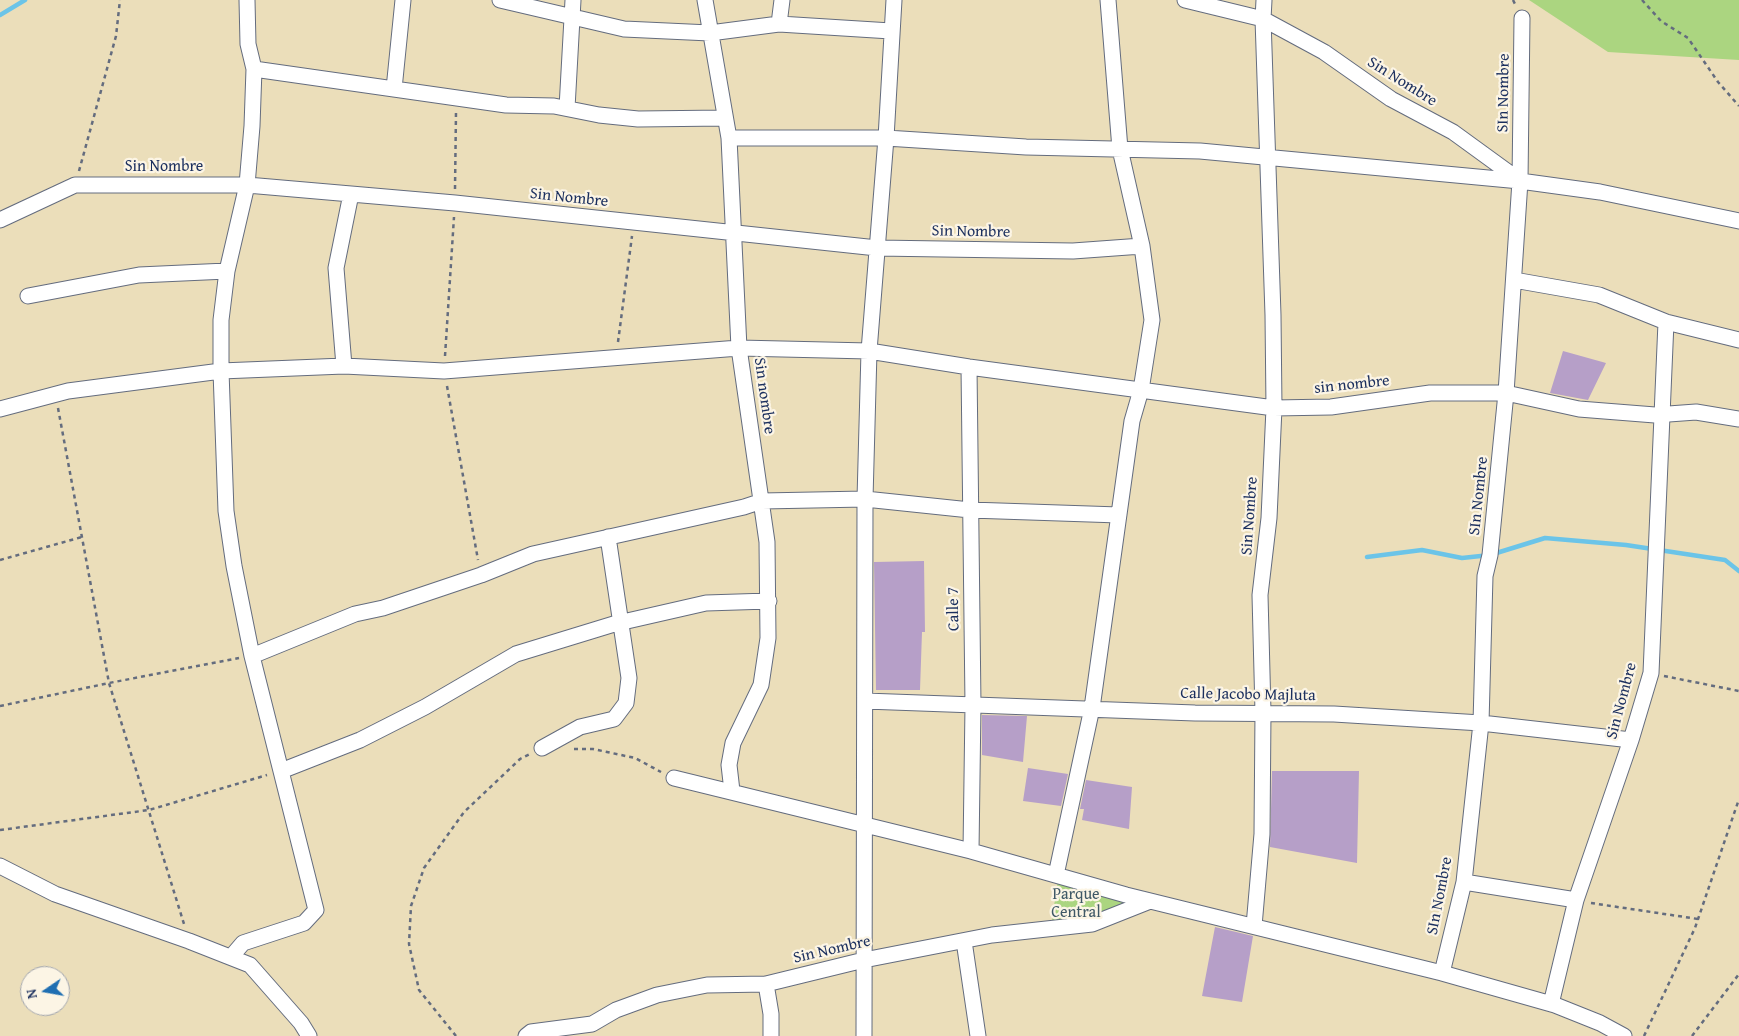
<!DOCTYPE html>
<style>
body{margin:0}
#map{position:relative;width:1739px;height:1036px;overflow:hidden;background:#ebdeba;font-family:"Gentium Book Plus",serif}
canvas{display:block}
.north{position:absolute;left:20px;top:966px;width:50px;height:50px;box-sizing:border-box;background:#fcf5e5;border:1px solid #a2a6af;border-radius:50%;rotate:258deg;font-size:14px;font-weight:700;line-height:20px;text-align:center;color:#1b2f5e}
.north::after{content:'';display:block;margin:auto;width:18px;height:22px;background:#1f6fb2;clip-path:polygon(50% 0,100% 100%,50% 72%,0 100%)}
</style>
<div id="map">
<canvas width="1739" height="1036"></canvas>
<div class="north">N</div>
</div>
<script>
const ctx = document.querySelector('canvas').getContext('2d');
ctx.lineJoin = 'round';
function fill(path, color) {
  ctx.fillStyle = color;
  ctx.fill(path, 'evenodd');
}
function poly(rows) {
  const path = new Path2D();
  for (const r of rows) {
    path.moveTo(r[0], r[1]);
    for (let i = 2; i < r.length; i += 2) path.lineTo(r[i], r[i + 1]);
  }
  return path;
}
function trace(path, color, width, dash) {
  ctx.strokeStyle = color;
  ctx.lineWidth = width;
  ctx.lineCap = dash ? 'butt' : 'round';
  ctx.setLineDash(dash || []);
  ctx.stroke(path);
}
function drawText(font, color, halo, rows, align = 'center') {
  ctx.font = font + ' "Gentium Book Plus",serif';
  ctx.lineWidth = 4.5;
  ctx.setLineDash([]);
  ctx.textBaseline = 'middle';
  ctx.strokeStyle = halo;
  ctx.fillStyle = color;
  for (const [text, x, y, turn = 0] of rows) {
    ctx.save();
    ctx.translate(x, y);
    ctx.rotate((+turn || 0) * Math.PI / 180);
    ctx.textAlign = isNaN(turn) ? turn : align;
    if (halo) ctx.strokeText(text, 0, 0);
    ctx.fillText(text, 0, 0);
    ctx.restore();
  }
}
fill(poly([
 [1529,0,1739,0,1739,60,1608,52],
 [1058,879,1143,902,1092,923,1051,927]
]), '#abd580');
trace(poly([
 [0,15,25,0],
 [1367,557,1422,550,1462,558,1490,555,1545,538,1626,545,1725,560,1739,571]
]), '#6bc4e8', 4.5);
fill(poly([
 [1563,351,1606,363,1588,400,1550,393],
 [924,561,925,632,922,632,920,690,876,690,874,562],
 [982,715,1027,716,1023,762,982,755],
 [1028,768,1068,774,1061,806,1023,801],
 [1272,771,1359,771,1357,863,1270,847],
 [1086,780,1132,787,1129,829,1082,820,1084,809,1080,809],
 [1215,927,1253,936,1242,1002,1202,996]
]), '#b69fc8');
const minor = poly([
 [500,0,624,29,710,33,779,24,891,31],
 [705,0,729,138,739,348,767,542,768,638,761,685,733,743,729,765,732,791],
 [1185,0,1263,19,1324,52,1391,99,1453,132,1519,180],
 [779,24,782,0],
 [254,69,506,105,554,106,599,115,638,119,725,118],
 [394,89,403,0],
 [567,108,573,0],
 [729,138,886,138,1026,147,1200,151,1520,181,1600,192,1739,221],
 [0,220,75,185,247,185,455,203,877,248,1073,251,1142,246],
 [1514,280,1599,295,1666,322,1739,340],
 [28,296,139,275,227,271],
 [344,366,336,268,351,194],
 [969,367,973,705,971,851],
 [0,409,68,391,221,371,344,366,444,371,739,348,869,351,969,367,1274,408,1331,407,1430,393,1506,393,1579,409,1655,415,1696,412,1739,419],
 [252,656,355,614,383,608,481,575,533,554,744,507,762,501,865,499,970,510,1119,515],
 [865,701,1195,713,1334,714,1481,723,1631,740],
 [542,748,580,727,614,719,626,703,629,678,608,537],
 [281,771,360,740,425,707,516,654,614,624,706,603,769,601],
 [674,778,971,851,1126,895,1442,973,1555,1005,1600,1023,1624,1036],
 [0,866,55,894,189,941,250,965,301,1023,309,1036],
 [1056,875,1092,708,1132,421,1141,390,1152,320,1142,246,1120,149,1108,0],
 [1464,882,1576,900],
 [1254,926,1262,834,1263,712,1260,595,1269,518,1274,408,1273,315,1263,19,1264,0],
 [964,941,978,1036],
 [231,957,243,943,304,923,316,910,252,656,234,566,226,511,221,371,221,320,227,271,247,185,252,126,254,69,248,44,247,0],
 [1442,973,1464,882,1481,723,1485,576,1490,555,1506,393,1520,181,1522,18],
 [766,984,771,1014,771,1036],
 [1551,1004,1576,900,1631,740,1651,673,1666,322],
 [526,1036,531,1032,592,1024,616,1010,657,995,707,985,766,984,864,960,992,935,1092,924,1150,901],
 [864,1036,865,499,869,351,886,138,894,0]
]);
trace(minor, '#646c7e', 17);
trace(poly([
 [1513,0,1516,6],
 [1642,0,1661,21,1688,38,1718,82,1739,106],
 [79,171,116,36,120,0],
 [455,189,456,112],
 [618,342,632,236],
 [445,356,454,217],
 [447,386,478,560],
 [58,408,109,683,184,924],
 [0,560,82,537],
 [1664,676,1739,691],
 [0,706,109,683,239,658],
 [574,749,593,749,635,758,661,772],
 [0,830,149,810,267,775],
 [1591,903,1698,919],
 [456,1036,419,990,409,944,411,906,424,868,464,812,520,759,530,754],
 [1644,1036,1695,928,1739,799],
 [1692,1036,1739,974]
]), '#646c7e', 2.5, [4, 4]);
trace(minor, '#fff', 15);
drawText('16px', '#1b2f5e', '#fcf5e5', [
 ["Sin Nombre",1402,82,32],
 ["SIn Nombre",1504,93,-89],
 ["Sin Nombre",164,167],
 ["Sin Nombre",569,198,6],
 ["Sin Nombre",971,232,1],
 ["sin nombre",1352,385,-6],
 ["Sin nombre",764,396,82],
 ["SIn Nombre",1479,496,-84],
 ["Sin Nombre",1250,516,-86],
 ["Calle 7",954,609,-91],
 ["Calle Jacobo Majluta",1248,695,1],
 ["Sin Nombre",1622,701,-75],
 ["SIn Nombre",1440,896,-79],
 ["Sin Nombre",832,950,-13]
]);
drawText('16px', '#3f5866', '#fcf5e5', [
 ["Parque",1076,895],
 ["Central",1076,913]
]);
</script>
